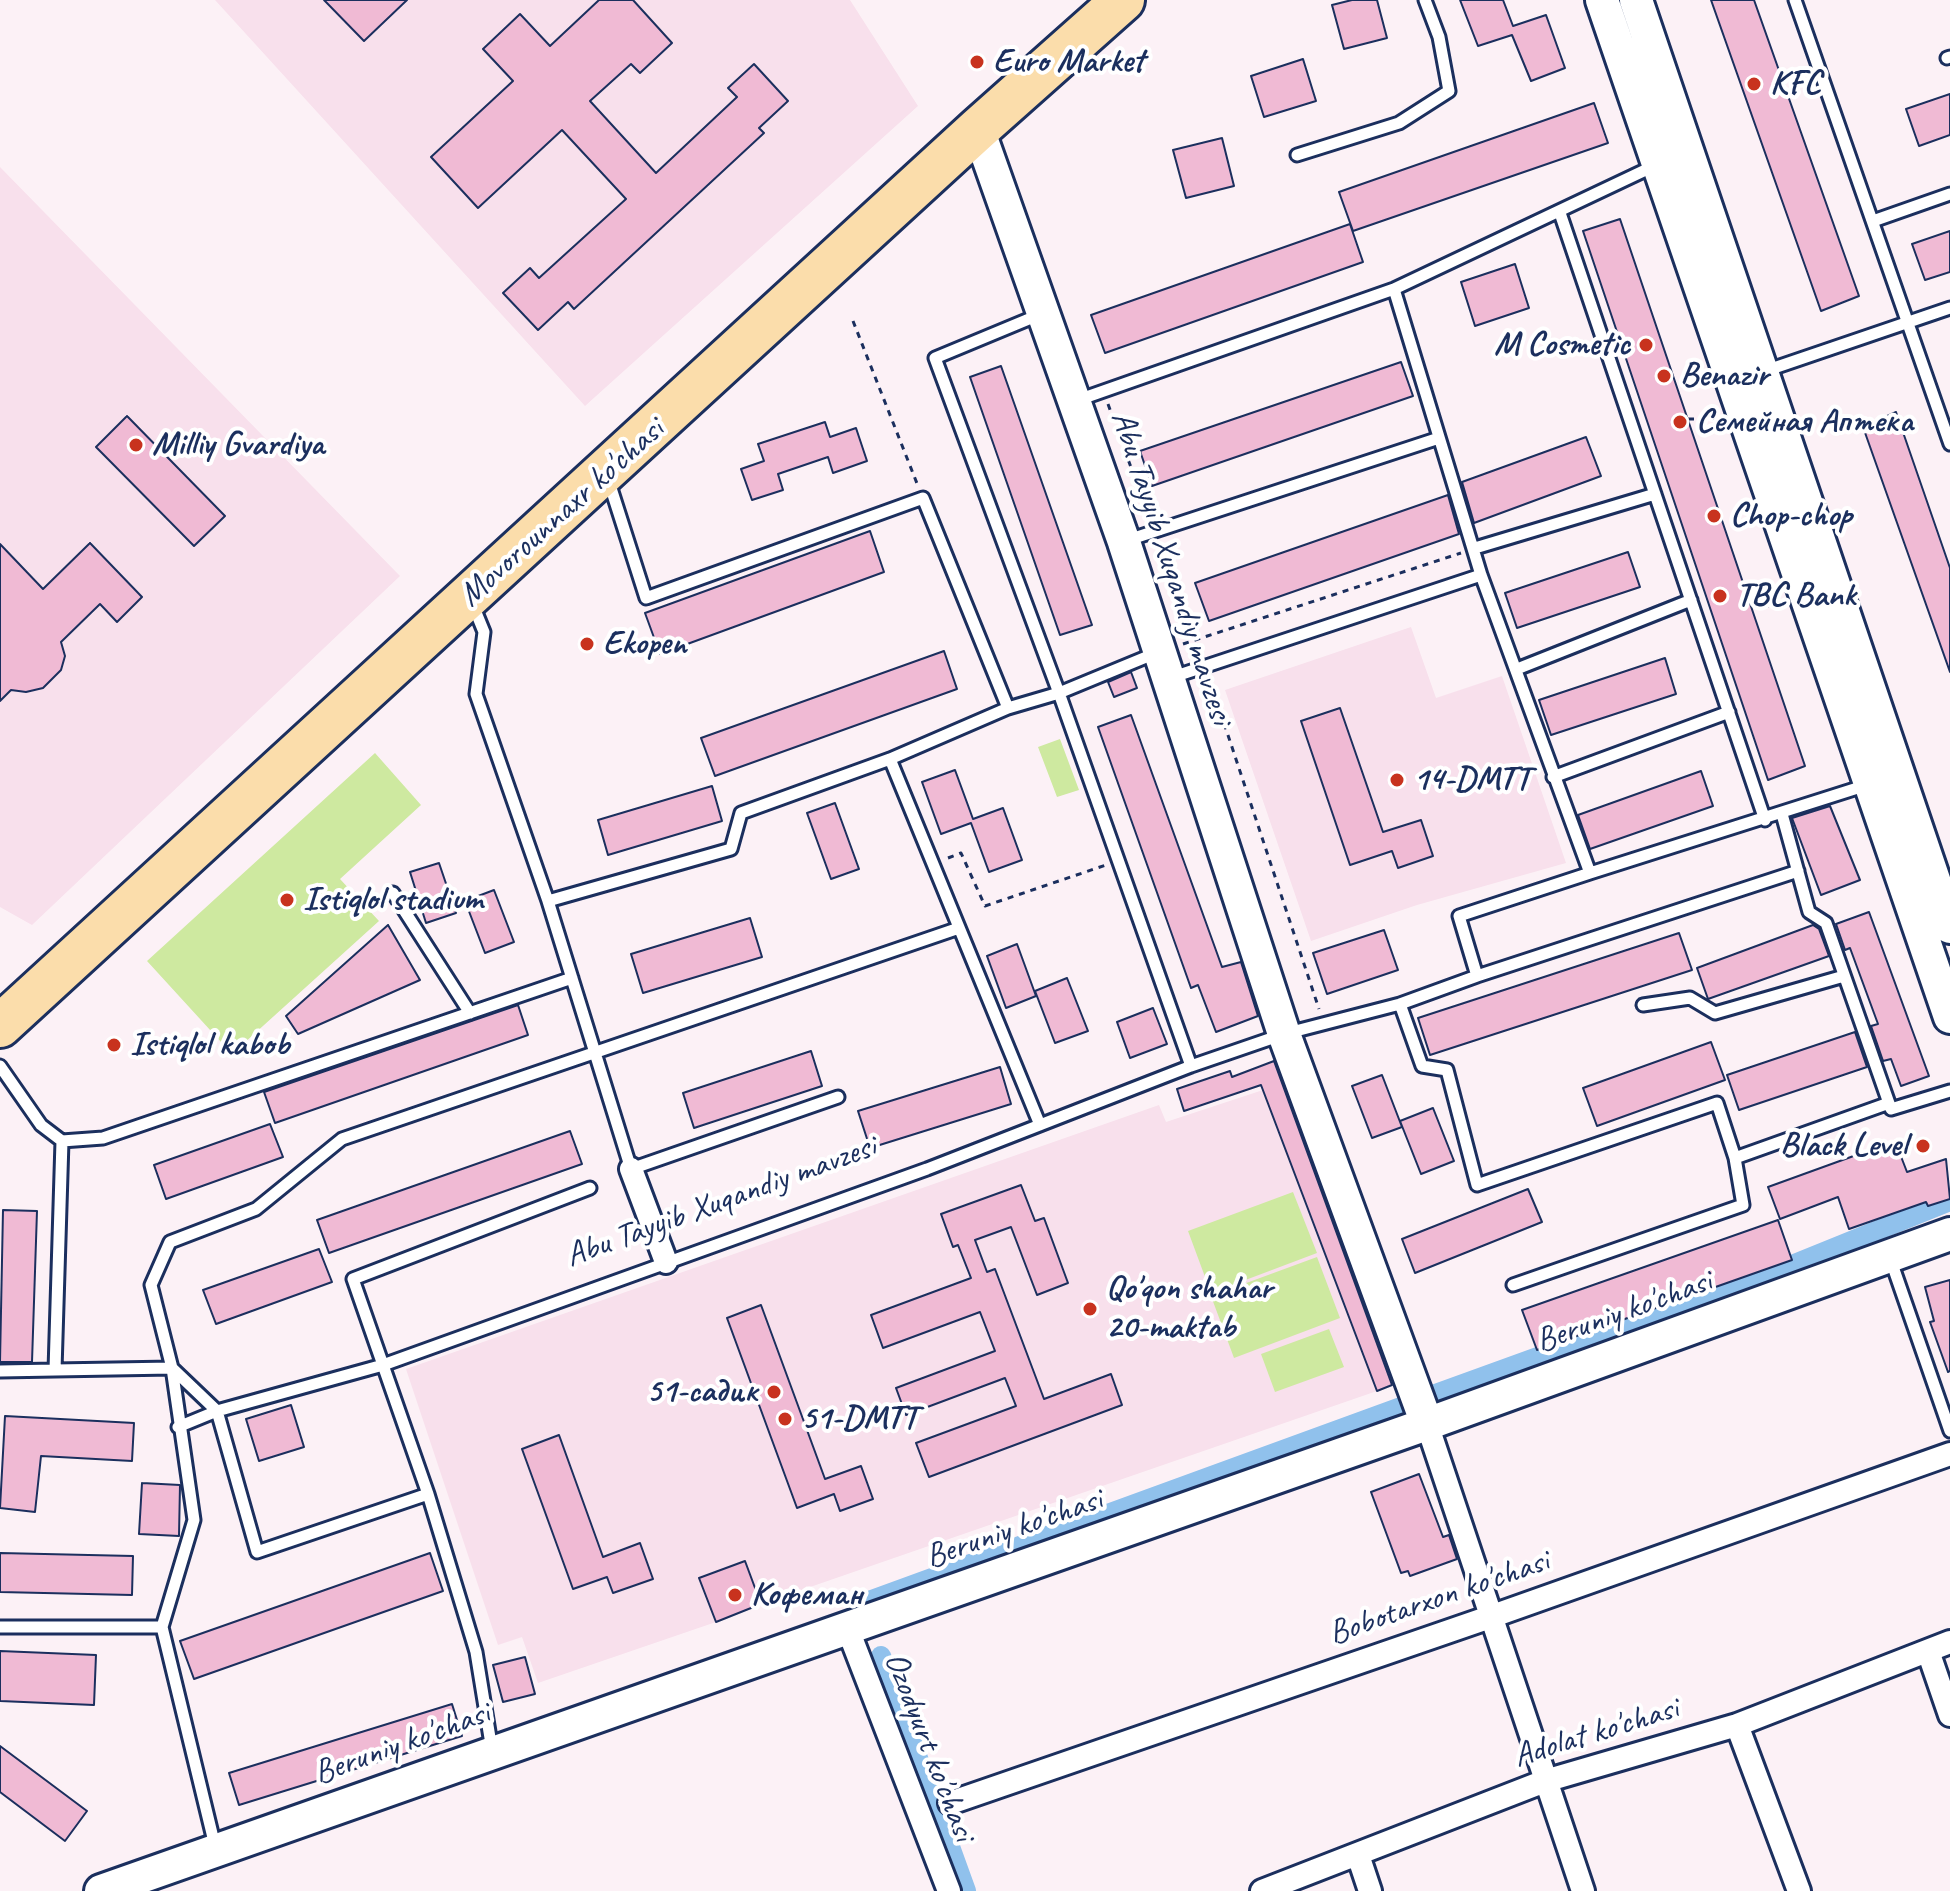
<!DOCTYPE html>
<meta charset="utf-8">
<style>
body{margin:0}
canvas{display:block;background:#fcf1f6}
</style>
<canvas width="1950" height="1891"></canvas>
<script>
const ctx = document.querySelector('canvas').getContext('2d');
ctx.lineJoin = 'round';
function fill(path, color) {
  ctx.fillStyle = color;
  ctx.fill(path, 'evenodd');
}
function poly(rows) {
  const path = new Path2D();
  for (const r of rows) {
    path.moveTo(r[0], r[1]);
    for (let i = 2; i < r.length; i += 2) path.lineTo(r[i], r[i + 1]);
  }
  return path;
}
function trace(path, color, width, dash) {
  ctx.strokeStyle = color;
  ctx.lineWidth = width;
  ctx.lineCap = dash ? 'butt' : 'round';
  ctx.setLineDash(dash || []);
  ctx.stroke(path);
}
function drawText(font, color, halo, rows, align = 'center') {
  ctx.font = font + ' Caveat,sans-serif';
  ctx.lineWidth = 8;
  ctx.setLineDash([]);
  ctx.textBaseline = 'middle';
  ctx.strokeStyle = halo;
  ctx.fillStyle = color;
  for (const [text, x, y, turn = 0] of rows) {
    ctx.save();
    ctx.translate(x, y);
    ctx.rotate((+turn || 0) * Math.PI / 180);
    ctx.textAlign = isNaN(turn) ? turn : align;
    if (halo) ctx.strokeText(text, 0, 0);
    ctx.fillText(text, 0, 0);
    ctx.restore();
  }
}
fill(poly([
 [215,0,850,0,918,106,585,406],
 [0,167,400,576,32,925,0,907],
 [1411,627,1436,698,1502,676,1566,863,1417,905,1311,941,1225,690],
 [1263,1090,1377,1391,761,1604,745,1560,700,1578,716,1622,538,1683,522,1637,498,1645,406,1369,1159,1105,1166,1122]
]), '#f8e0ec');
fill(poly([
 [1060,739,1079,790,1057,797,1038,747],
 [375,753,421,805,340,879,379,921,232,1054,147,961],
 [1293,1192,1317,1253,1211,1293,1188,1231],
 [1317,1257,1340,1318,1234,1358,1211,1296],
 [1329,1329,1344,1367,1275,1392,1261,1354]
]), '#cee9a0');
trace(poly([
 [1433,1395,1792,1265,1950,1201],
 [861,1604,1404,1406],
 [881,1656,966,1891]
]), '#90c1ec', 20);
const building = poly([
 [324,0,407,0,364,41,324,0],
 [599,0,633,0,672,43,640,73,631,64,590,101,656,173,737,97,728,88,754,64,788,101,759,128,764,133,574,309,568,302,538,330,503,293,530,268,539,278,626,199,562,130,478,208,431,157,513,81,483,49,520,14,550,46,599,0],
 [1352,0,1377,0,1387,38,1344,49,1332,5,1352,0],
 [1460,0,1503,0,1513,26,1546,15,1565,68,1531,81,1512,35,1478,46,1460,0],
 [1711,0,1754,0,1859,296,1821,311,1711,0],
 [1303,59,1316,101,1264,117,1251,76,1303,59],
 [1950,94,1950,135,1919,146,1906,109,1950,94],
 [1594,103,1608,143,1353,231,1339,192,1594,103],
 [1222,138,1234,186,1186,198,1173,150,1222,138],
 [1620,219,1805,766,1768,780,1583,231,1620,219],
 [1350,224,1363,262,1105,353,1091,315,1350,224],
 [1950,231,1950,272,1925,280,1912,244,1950,231],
 [1515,264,1529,308,1475,326,1461,282,1515,264],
 [1401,362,1413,396,1152,486,1140,451,1401,362],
 [1001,366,1092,625,1060,635,970,377,1001,366],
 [1896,412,1950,568,1950,672,1863,427,1896,412],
 [127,416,225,516,194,546,96,447,127,416],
 [825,422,830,437,856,428,867,461,833,473,828,457,778,474,783,490,752,500,741,469,764,461,758,444,825,422],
 [1586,437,1601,476,1474,523,1462,482,1586,437],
 [1448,495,1459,534,1209,621,1195,583,1448,495],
 [870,531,884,572,660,654,645,613,870,531],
 [90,543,142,597,117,622,100,604,61,642,65,656,61,670,43,688,26,692,11,690,0,701,0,544,43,589,90,543],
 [1628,552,1640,587,1517,628,1505,593,1628,552],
 [944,651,957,689,715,776,701,738,944,651],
 [1665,658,1676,694,1551,735,1539,700,1665,658],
 [1131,672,1137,688,1114,697,1108,682,1131,672],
 [1340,708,1383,832,1421,820,1433,856,1398,868,1392,851,1350,865,1301,721,1340,708],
 [1131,715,1222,967,1241,962,1258,1016,1216,1032,1198,985,1191,988,1098,727,1131,715],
 [955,770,973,819,1003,808,1022,860,989,872,971,823,941,834,922,782,955,770],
 [1701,771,1713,806,1590,849,1578,815,1701,771],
 [712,786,722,821,608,855,598,820,712,786],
 [835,803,859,869,831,879,807,813,835,803],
 [1830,806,1860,880,1821,895,1792,818,1830,806],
 [439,863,456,913,426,923,410,872,439,863],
 [494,890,514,942,485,953,465,901,494,890],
 [1869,912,1929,1076,1901,1086,1891,1059,1883,1061,1871,1026,1878,1024,1850,948,1845,950,1836,924,1869,912],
 [750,918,762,957,643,993,631,954,750,918],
 [388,925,420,980,298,1034,286,1016,388,925],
 [1813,925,1819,929,1829,956,1708,999,1697,968,1813,925],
 [1384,930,1398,970,1327,994,1313,953,1384,930],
 [1679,933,1692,970,1430,1055,1418,1018,1679,933],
 [1017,944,1036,996,1006,1008,987,956,1017,944],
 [1067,978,1088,1031,1055,1043,1035,991,1067,978],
 [518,1005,528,1035,275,1123,264,1092,518,1005],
 [1153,1008,1167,1044,1130,1058,1117,1022,1153,1008],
 [1855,1032,1867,1067,1739,1110,1727,1075,1855,1032],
 [1711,1042,1725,1080,1597,1126,1583,1088,1711,1042],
 [811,1051,822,1086,694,1128,683,1093,811,1051],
 [1274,1061,1392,1385,1377,1391,1261,1085,1184,1111,1177,1089,1230,1071,1232,1077,1274,1061],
 [1000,1067,1011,1104,870,1148,858,1111,1000,1067],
 [1382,1075,1402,1127,1372,1138,1352,1086,1382,1075],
 [1433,1108,1454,1161,1421,1174,1400,1121,1433,1108],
 [270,1124,283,1157,166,1199,154,1165,270,1124],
 [570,1131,582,1164,329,1253,317,1220,570,1131],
 [1895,1141,1907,1172,1946,1159,1950,1199,1928,1206,1926,1202,1849,1229,1838,1197,1780,1219,1768,1187,1895,1141],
 [1021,1185,1035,1221,1044,1218,1068,1283,1037,1295,1011,1227,975,1240,987,1272,995,1269,1044,1399,1111,1374,1122,1405,929,1477,916,1443,1016,1406,1005,1378,906,1415,896,1388,995,1351,980,1312,883,1348,871,1315,971,1278,958,1245,953,1247,941,1214,1021,1185],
 [1528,1189,1542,1222,1415,1273,1402,1239,1528,1189],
 [3,1210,37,1211,32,1362,0,1362,3,1210],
 [1778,1220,1792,1260,1537,1350,1522,1310,1778,1220],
 [319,1249,332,1282,216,1324,203,1290,319,1249],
 [1950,1280,1950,1371,1948,1372,1930,1322,1934,1321,1925,1287,1950,1280],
 [761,1305,825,1479,861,1466,873,1499,840,1511,834,1494,797,1508,727,1318,761,1305],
 [291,1405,304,1447,259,1461,246,1419,291,1405],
 [5,1416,134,1423,132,1461,41,1456,35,1512,0,1508,5,1416],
 [559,1435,603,1557,640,1543,653,1579,613,1593,607,1577,573,1589,522,1449,559,1435],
 [1419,1474,1443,1537,1449,1535,1457,1559,1410,1576,1408,1571,1401,1573,1371,1492,1419,1474],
 [142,1483,180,1485,179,1536,139,1534,142,1483],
 [0,1553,133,1556,132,1595,0,1592,0,1553],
 [430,1553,443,1591,194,1679,180,1641,430,1553],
 [745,1561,761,1604,716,1622,699,1578,745,1561],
 [0,1651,96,1655,94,1705,0,1701,0,1651],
 [525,1657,535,1694,503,1702,493,1665,525,1657],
 [452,1704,462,1736,239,1805,229,1773,452,1704],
 [0,1746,87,1811,65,1841,0,1792,0,1746]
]);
fill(building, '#f0bad4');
trace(building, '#1b2f5e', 2);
const lane = poly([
 [1795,0,1950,444],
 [1947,58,1950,57],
 [1297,155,1399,123,1449,91,1439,37,1425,0],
 [1560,213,1765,820],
 [1873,221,1950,194],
 [1394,289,1481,575,1590,873,1867,785],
 [1041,314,935,358,1059,693,1191,1066],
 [1765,371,1950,308],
 [1078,400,1394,289,1654,166],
 [609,482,646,598,923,498,1008,708],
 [1125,541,1439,438],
 [1475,548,1655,494],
 [473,605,484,632,476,694,548,901,731,849,741,813,890,759,1008,708,1059,693,1156,653],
 [1517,669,1691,600],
 [1173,677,1481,575],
 [890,759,1040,1125],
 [1553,777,1729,712],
 [1782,814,1809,912,1826,923,1891,1109,1950,1091],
 [393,893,470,1013],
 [548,901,631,1169,838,1097],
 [1477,976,1798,871],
 [1400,1004,1477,976,1459,916,1590,873],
 [1643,1005,1690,998,1715,1013,1844,976],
 [0,1066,41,1125,62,1141,103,1138,572,978],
 [62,1141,55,1370,172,1368,194,1520,162,1627],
 [1890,1258,1950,1431],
 [1513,1285,1743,1205,1735,1158,1889,1103],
 [0,1371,55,1370],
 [178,1427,217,1411,383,1365,927,1169,1191,1066,1284,1034,1400,1004,1422,1066,1447,1070,1477,1185,1717,1103,1735,1158],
 [428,1494,257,1552,217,1411,172,1368,151,1285,170,1242,256,1209,342,1139,959,928],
 [0,1627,162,1627,216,1850],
 [492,1750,476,1652,428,1494,353,1279,590,1188]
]);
const street = poly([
 [631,1169,666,1262],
 [1427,1424,1583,1891],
 [847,1627,949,1891],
 [1928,1651,1950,1715],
 [1737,1725,1799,1891],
 [950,1803,1490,1617,1950,1454],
 [1358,1855,1370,1891],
 [1262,1891,1545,1781,1737,1725,1950,1642]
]);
const secondary = poly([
 [1602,0,1950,1017],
 [1636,0,1950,927],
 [978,129,1124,542,1284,1034,1427,1424],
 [101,1891,1427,1424,1950,1234]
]);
const highway = poly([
 [0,1026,978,129,1123,0]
]);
trace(lane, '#1b2f5e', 17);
trace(street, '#1b2f5e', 28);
trace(secondary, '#1b2f5e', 38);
trace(highway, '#1b2f5e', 48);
trace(poly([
 [853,321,918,486],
 [1108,404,1149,517],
 [1688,419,1720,419],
 [1158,543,1199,652],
 [1751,606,1783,606],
 [1183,644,1461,553],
 [1209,678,1319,1009],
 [948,858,961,853,985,906,1106,865]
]), '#1b2f5e', 3, [6, 6]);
trace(lane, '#fff', 11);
trace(street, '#fff', 22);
trace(secondary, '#fff', 32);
trace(highway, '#fbddab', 42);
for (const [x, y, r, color] of [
 [977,62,8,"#c8321e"],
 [1754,84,8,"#c8321e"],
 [1646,345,8,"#c8321e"],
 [1664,376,8,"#c8321e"],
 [1680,422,8,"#c8321e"],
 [136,445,8,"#c8321e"],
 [1714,516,8,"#c8321e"],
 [1720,596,8,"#c8321e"],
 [587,644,8,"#c8321e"],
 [1397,780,8,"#c8321e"],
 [287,900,8,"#c8321e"],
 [114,1045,8,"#c8321e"],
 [1923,1146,8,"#c8321e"],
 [1090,1309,8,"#c8321e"],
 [774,1392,8,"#c8321e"],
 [785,1419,8,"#c8321e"],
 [735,1595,8,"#c8321e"]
]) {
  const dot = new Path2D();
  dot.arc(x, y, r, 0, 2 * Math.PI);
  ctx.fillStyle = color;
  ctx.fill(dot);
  trace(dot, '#fff', 3);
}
drawText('bold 34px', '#1b2f5e', '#fff', [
 ["Euro Market",993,62],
 ["KFC",1770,84],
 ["M Cosmetic",1630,345,"right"],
 ["Benazir",1680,376],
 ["Семейная Аптека",1696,422],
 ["Milliy Gvardiya",152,445],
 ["Chop-chop",1730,516],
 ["TBC Bank",1736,596],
 ["Ekopen",603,644],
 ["14-DMTT",1413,780],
 ["Istiqlol stadium",303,900],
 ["Istiqlol kabob",130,1045],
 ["Black Level",1907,1146,"right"],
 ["Qo'qon shahar",1106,1289],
 ["20-maktab",1106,1328],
 ["51-садик",758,1392,"right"],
 ["51-DMTT",801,1419],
 ["Кофеман",751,1595]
], 'left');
drawText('34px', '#1b2f5e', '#fff', [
 ["Movorounnaxr ko'chasi",562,513,-42],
 ["Abu Tayyib Xuqandiy mavzesi",1171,568,72],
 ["Abu Tayyib Xuqandiy mavzesi",721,1202,-20],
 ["Beruniy ko'chasi",1624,1312,-20],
 ["Beruniy ko'chasi",1014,1529,-19],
 ["Bobotarxon ko'chasi",1439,1598,-19],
 ["Adolat ko'chasi",1596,1733,-17],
 ["Beruniy ko'chasi",402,1744,-20],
 ["Ozodyurt ko'chasi",929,1747,69]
]);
</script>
